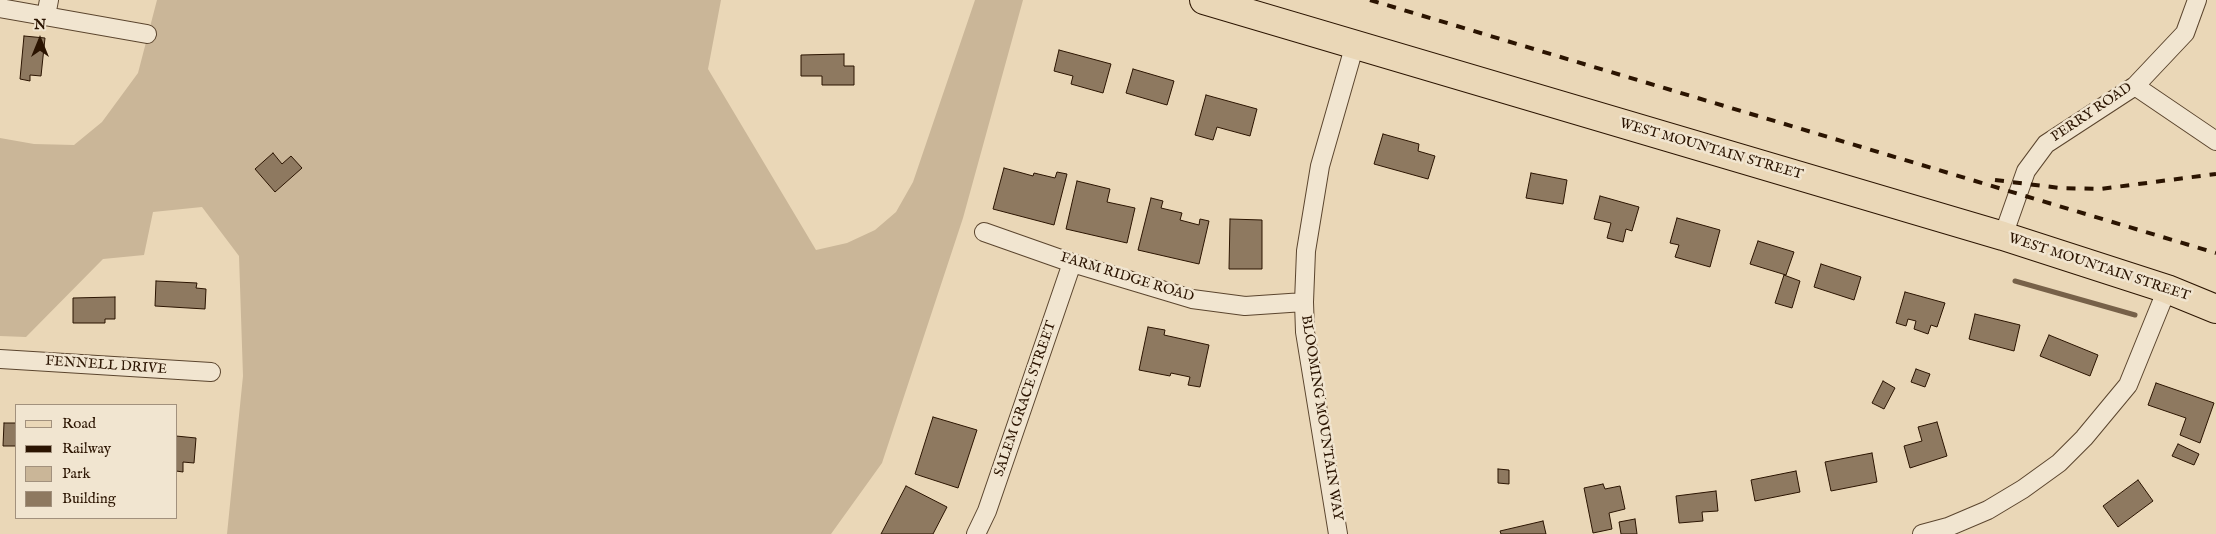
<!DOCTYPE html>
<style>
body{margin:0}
#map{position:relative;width:2216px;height:534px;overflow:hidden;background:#ead7b7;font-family:"IM FELL English",serif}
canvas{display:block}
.legend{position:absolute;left:15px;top:404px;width:162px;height:115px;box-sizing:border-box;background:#f1e5d0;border:1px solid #a2917d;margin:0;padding:6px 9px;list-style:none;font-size:15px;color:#2b1401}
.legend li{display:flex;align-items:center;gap:10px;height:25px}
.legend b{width:25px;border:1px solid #a2917d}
.north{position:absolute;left:15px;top:15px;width:50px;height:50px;-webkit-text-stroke:4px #f1e5d0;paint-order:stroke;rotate:0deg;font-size:14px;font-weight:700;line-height:20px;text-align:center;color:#2b1401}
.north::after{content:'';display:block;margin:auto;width:18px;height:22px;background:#2b1401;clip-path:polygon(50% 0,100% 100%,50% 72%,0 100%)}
</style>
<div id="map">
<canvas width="2216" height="534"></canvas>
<ul class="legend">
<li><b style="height:6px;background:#ead7b7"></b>Road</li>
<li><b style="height:6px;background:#2b1401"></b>Railway</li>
<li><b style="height:14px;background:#cab698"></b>Park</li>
<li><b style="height:14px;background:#8e7960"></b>Building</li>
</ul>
<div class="north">N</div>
</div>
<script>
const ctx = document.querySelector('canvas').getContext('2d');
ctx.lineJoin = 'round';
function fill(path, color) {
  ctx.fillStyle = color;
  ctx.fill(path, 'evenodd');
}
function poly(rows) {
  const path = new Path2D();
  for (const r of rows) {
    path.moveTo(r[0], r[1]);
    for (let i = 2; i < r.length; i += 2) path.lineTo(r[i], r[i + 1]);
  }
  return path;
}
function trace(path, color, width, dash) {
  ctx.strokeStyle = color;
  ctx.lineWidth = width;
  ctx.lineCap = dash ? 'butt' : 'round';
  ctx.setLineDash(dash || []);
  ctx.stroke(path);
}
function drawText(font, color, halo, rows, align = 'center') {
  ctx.font = font + ' "IM FELL English",serif';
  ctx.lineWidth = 5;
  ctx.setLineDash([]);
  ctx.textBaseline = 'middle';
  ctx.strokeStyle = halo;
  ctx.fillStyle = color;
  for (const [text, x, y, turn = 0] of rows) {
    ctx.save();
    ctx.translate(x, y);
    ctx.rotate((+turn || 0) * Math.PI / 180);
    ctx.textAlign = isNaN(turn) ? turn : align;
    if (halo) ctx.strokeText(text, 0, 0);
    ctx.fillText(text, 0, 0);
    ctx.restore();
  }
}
fill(poly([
 [157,0,721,0,708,69,816,250,847,243,875,230,896,212,913,182,975,0,1023,0,963,218,882,463,831,534,227,534,243,376,239,256,202,207,153,212,144,255,103,259,26,337,0,336,0,138,34,144,74,145,102,122,138,73]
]), '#cab698');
trace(poly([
 [2015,281,2135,315]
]), '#776149', 5);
const building = poly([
 [24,36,45,38,41,76,30,75,30,81,20,79,24,36],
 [1059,50,1111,64,1103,93,1071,84,1073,76,1054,71,1059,50],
 [844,54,844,66,854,66,854,85,822,85,822,76,801,76,801,55,844,54],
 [1133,69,1174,81,1167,105,1126,93,1133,69],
 [1206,95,1257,109,1250,136,1217,127,1213,140,1195,135,1206,95],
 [1383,134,1419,144,1418,151,1435,156,1428,179,1374,164,1383,134],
 [273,153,282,164,291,156,302,168,275,192,255,169,273,153],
 [1004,168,1033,176,1034,173,1055,178,1057,172,1067,174,1054,225,993,209,1004,168],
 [1531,173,1567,180,1563,204,1526,198,1531,173],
 [1077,181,1110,189,1107,202,1135,208,1127,243,1066,229,1077,181],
 [1600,196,1639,207,1632,231,1626,229,1623,242,1607,238,1611,223,1594,219,1600,196],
 [1151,198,1163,201,1161,208,1182,213,1180,220,1199,225,1200,219,1209,221,1199,264,1138,250,1151,198],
 [1677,218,1720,230,1710,267,1675,257,1679,245,1670,243,1677,218],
 [1230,219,1262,220,1262,269,1229,269,1230,219],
 [1758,241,1794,252,1786,275,1750,264,1758,241],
 [1821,264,1861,277,1854,300,1814,287,1821,264],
 [1784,275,1800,281,1792,308,1775,303,1784,275],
 [156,281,197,283,196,288,206,289,205,309,155,306,156,281],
 [1905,292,1945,303,1937,327,1931,325,1928,334,1914,329,1916,321,1908,319,1906,326,1896,323,1905,292],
 [115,297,115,319,105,319,105,323,73,323,73,298,115,297],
 [1975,314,2020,325,2014,351,1969,339,1975,314],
 [1148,327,1165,330,1164,335,1209,345,1200,387,1188,385,1190,377,1171,373,1170,376,1139,370,1148,327],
 [2049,335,2098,355,2090,376,2040,356,2049,335],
 [1916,369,1930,374,1925,387,1911,382,1916,369],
 [1883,381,1895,388,1884,409,1872,403,1883,381],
 [2156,383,2214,403,2200,443,2180,435,2186,418,2148,405,2156,383],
 [933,417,977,430,958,488,915,474,933,417],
 [1937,422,1947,456,1910,468,1904,446,1922,441,1918,427,1937,422],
 [4,423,16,423,16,446,3,446,4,423],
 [176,436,196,438,194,463,183,462,183,472,176,471,176,436],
 [2178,444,2199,454,2194,465,2172,456,2178,444],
 [1872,453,1877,482,1831,491,1825,462,1872,453],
 [1498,469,1509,470,1509,484,1498,483,1498,469],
 [1796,471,1800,492,1755,501,1751,480,1796,471],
 [2138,480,2153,501,2118,527,2103,506,2138,480],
 [1603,484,1605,489,1620,486,1625,509,1609,513,1612,529,1593,533,1584,488,1603,484],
 [906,486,947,507,933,534,881,534,906,486],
 [1716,491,1718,511,1702,512,1703,521,1679,523,1676,496,1716,491],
 [1635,519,1637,534,1621,534,1619,522,1635,519],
 [1543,521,1546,534,1501,534,1500,531,1543,521]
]);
fill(building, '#8e7960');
trace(building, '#2b1401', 1);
const minor = poly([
 [0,8,147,34],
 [46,16,49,0],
 [2135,86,2216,141],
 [984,232,1072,263,1192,299,1245,306,1304,302],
 [2003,236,2026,171,2046,144,2135,86,2185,33,2197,0],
 [0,359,211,372],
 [976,534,987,511,1072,263],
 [1338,534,1305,332,1304,302,1306,251,1320,166,1355,44],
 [1922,534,1948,527,1988,510,2023,489,2059,463,2084,438,2128,385,2167,289]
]);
const primary = poly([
 [1204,0,2003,236,2167,289,2216,309]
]);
trace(minor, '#5b452e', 20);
trace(primary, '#2b1401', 30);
trace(minor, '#f1e5d0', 18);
trace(primary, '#ead7b7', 28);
trace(poly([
 [1370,0,2216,253],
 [1995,180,2060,188,2100,189,2216,174]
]), '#2b1401', 4, [9, 9]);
drawText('14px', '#2b1401', '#f1e5d0', [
 ["PERRY ROAD",2092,113,-34],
 ["WEST MOUNTAIN STREET",1711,150,16],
 ["WEST MOUNTAIN STREET",2099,268,18],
 ["FARM RIDGE ROAD",1127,278,17],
 ["FENNELL DRIVE",106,366,4],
 ["SALEM GRACE STREET",1026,399,-71],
 ["BLOOMING MOUNTAIN WAY",1321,418,81]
]);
</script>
